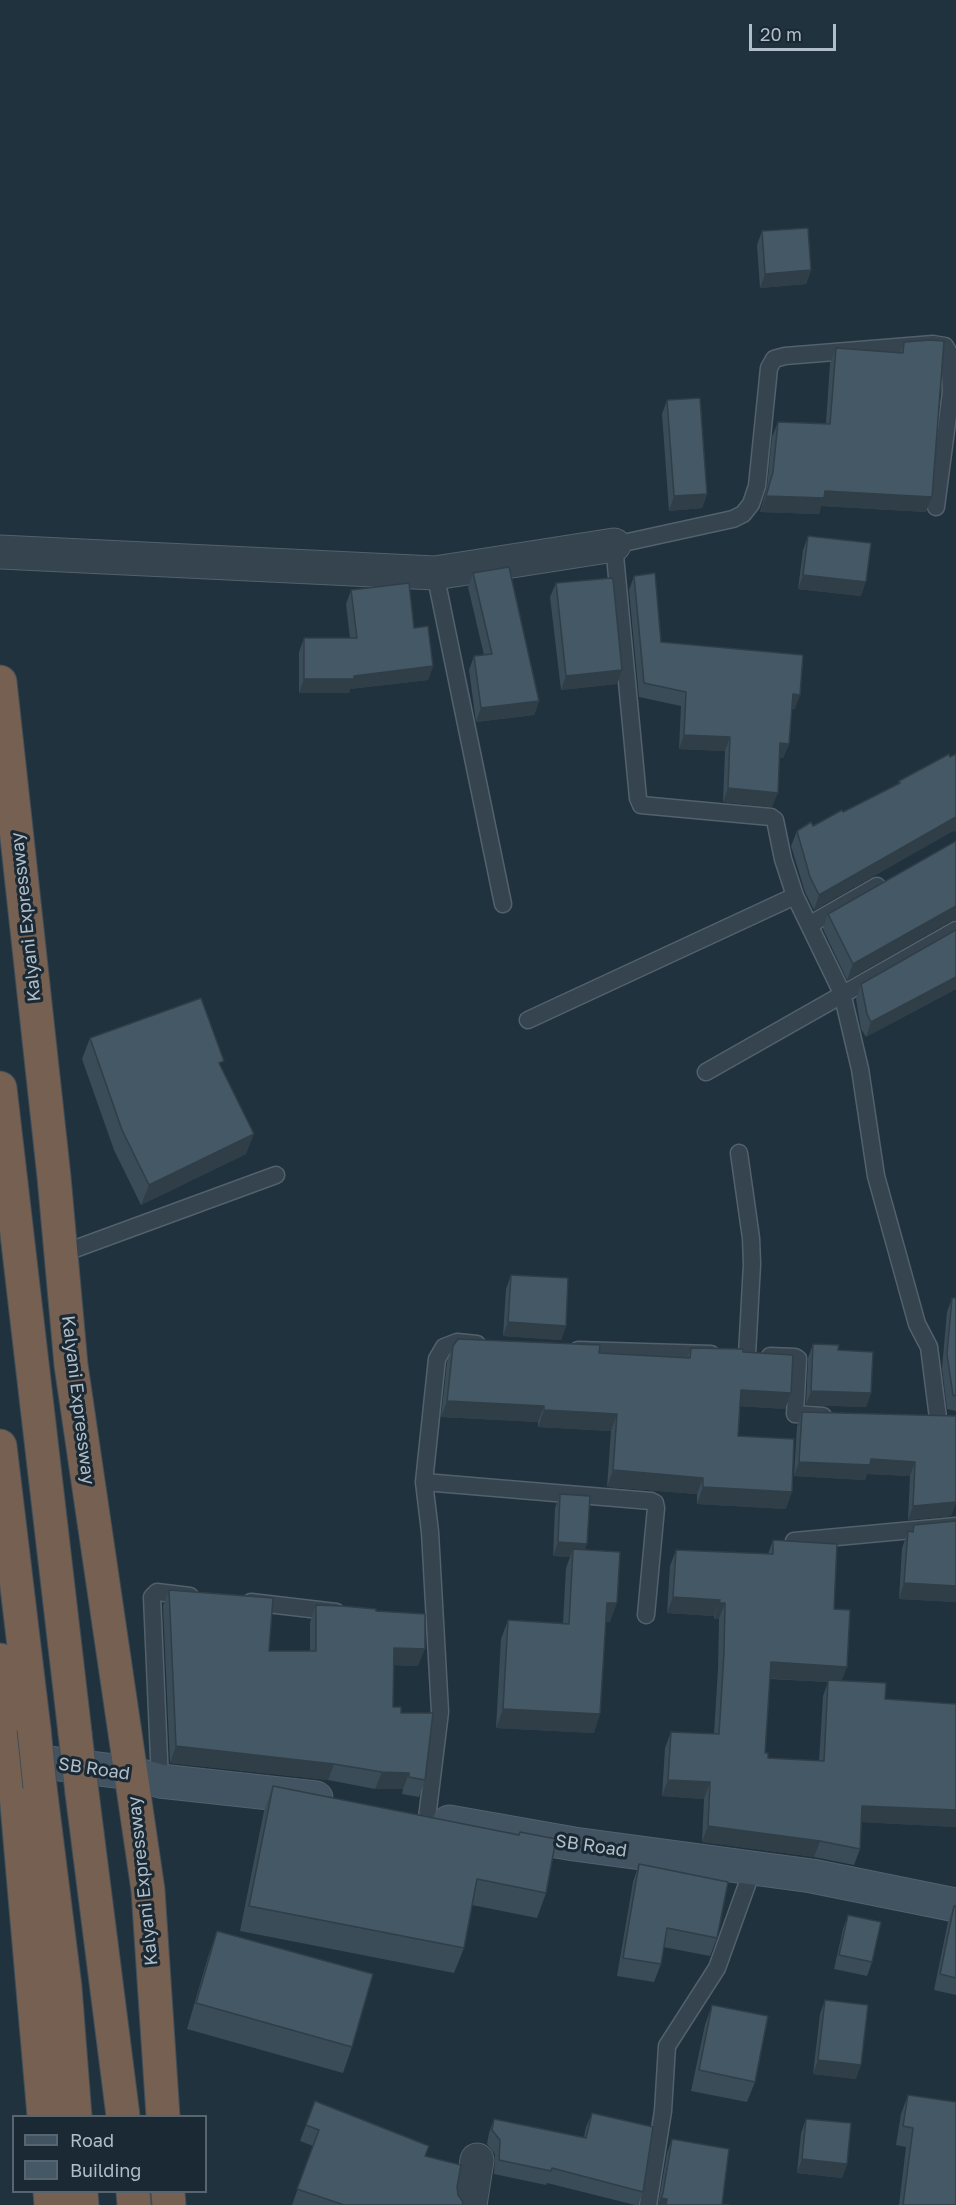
<!DOCTYPE html>
<style>
body{margin:0}
#map{position:relative;width:956px;height:2205px;overflow:hidden;background:#20323e;font-family:"Golos Text",sans-serif}
canvas{display:block}
.legend{position:absolute;left:12px;top:2115px;width:195px;height:78px;box-sizing:border-box;background:#1a2933;border:2px solid #56656f;margin:0;padding:8px 10px;list-style:none;font-size:18px;color:#b0beca}
.legend li{display:flex;align-items:center;gap:12px;height:30px}
.legend b{width:30px;border:2px solid #56656f}
.scale{position:absolute;left:749px;top:24px;width:87px;height:27px;box-sizing:border-box;border:3px solid #b0beca;border-top:0;padding-left:8px;font-size:18px;line-height:21px;white-space:nowrap;color:#b0beca;-webkit-text-stroke:4px #1a2933;paint-order:stroke}
</style>
<div id="map">
<canvas width="956" height="2205"></canvas>
<ul class="legend">
<li><b style="height:8px;background:#425362"></b>Road</li>
<li><b style="height:16px;background:#445865"></b>Building</li>
</ul>
<div class="scale">20 m</div>
</div>
<script>
const ctx = document.querySelector('canvas').getContext('2d');
ctx.lineJoin = 'round';
function poly(rows) {
  const path = new Path2D();
  for (const r of rows) {
    path.moveTo(r[0], r[1]);
    for (let i = 2; i < r.length; i += 2) path.lineTo(r[i], r[i + 1]);
  }
  return path;
}
function trace(path, color, width, dash) {
  ctx.strokeStyle = color;
  ctx.lineWidth = width;
  ctx.lineCap = dash ? 'butt' : 'round';
  ctx.setLineDash(dash || []);
  ctx.stroke(path);
}
function fill(path, color) {
  ctx.fillStyle = color;
  ctx.fill(path, 'evenodd');
}
function drawText(font, color, halo, rows, align = 'center') {
  ctx.font = font + ' "Golos Text",sans-serif';
  ctx.lineWidth = 6;
  ctx.setLineDash([]);
  ctx.textBaseline = 'middle';
  ctx.strokeStyle = halo;
  ctx.fillStyle = color;
  for (const [text, x, y, turn = 0] of rows) {
    ctx.save();
    ctx.translate(x, y);
    ctx.rotate((+turn || 0) * Math.PI / 180);
    ctx.textAlign = isNaN(turn) ? turn : align;
    if (halo) ctx.strokeText(text, 0, 0);
    ctx.fillText(text, 0, 0);
    ctx.restore();
  }
}
const lane = poly([
 [936,507,951,392],
 [435,573,503,904],
 [809,925,877,886],
 [528,1020,795,896],
 [706,1072,956,930],
 [739,1153,751,1238,752,1264,747,1355],
 [61,1254,276,1175],
 [578,1350,711,1354],
 [770,1356,795,1357,798,1359,795,1414,823,1416],
 [938,1418,929,1347,917,1324,876,1176,860,1069,842,993,795,896,783,859,775,820,771,817,641,805,638,798,614,545,733,519,743,514,751,504,757,486,769,368,774,359,785,356,933,344,945,346,949,353,951,392,956,392],
 [424,1482,651,1501,655,1503,656,1508,646,1615],
 [794,1541,956,1526],
 [251,1602,336,1612],
 [160,1781,152,1597,157,1592,190,1596],
 [427,1818,440,1712,430,1532,424,1482,437,1359,444,1347,457,1342,477,1344],
 [648,2205,663,2111,667,2046,717,1968,753,1868]
]);
const street = poly([
 [0,552,435,573,614,545],
 [470,2205,477,2160]
]);
const secondary = poly([
 [10,1758,131,1773,160,1781,316,1798],
 [449,1822,574,1844,812,1876,956,1905]
]);
const highway = poly([
 [0,682,54,1177,71,1365,148,1890,163,2116],
 [0,1088,75,1733],
 [0,1446,34,1729],
 [0,1660,13,1759,44,2116],
 [40,1787,65,1987,75,2116],
 [82,1793,123,2116],
 [50,2192,51,2205],
 [81,2192,82,2205],
 [133,2192,134,2205],
 [168,2192,169,2205]
]);
trace(lane, '#53616c', 19);
trace(street, '#53616c', 35);
trace(secondary, '#53616c', 35);
trace(highway, '#404e59', 35);
trace(lane, '#35444e', 16);
trace(street, '#35444e', 33);
trace(secondary, '#425362', 33);
trace(highway, '#756051', 33);
const highwayBridge = poly([
 [34,1729,40,1787],
 [75,1733,82,1793]
]);
trace(highwayBridge, '#404e59', 35, []);
trace(highwayBridge, '#756051', 33);
fill(poly([
 [762,231,811,270,806,284,760,288,757,245],
 [904,342,926,512,821,506,819,514,760,512,767,487,772,437,778,422,826,423,830,363,836,348,900,352],
 [667,400,707,494,702,508,669,511,662,414],
 [808,536,861,596,798,589,803,550],
 [473,573,539,701,534,715,476,722,469,670,474,656,484,655,468,587],
 [634,576,661,642,795,709,791,709,789,744,783,758,779,758,772,807,723,802,725,751,679,749,681,706,639,697,629,590],
 [556,583,622,670,617,684,561,690,550,597],
 [351,590,414,628,433,666,428,680,350,689,349,693,299,693,299,652,304,638,350,638,346,604],
 [899,781,951,832,814,910,805,892,791,846,797,831,813,826,843,812,898,784],
 [956,841,956,921,951,921,847,980,823,929,828,914],
 [956,930,956,989,866,1037,861,1029,856,999,861,984],
 [90,1038,221,1068,246,1154,141,1205,114,1150,82,1059],
 [511,1275,566,1326,561,1340,503,1336,506,1289],
 [952,1298,956,1298,956,1411,947,1409,942,1368,947,1312],
 [813,1344,838,1350,871,1393,866,1407,806,1405,808,1358],
 [453,1346,687,1357,691,1348,743,1352,791,1393,785,1409,740,1406,738,1436,786,1509,697,1504,697,1494,607,1487,611,1431,538,1427,538,1422,441,1417,447,1362],
 [802,1412,956,1416,956,1502,951,1516,908,1520,910,1476,867,1474,865,1480,794,1476,797,1426],
 [560,1494,585,1550,610,1622,606,1622,594,1733,496,1728,501,1639,508,1620,563,1623,566,1568,570,1557,553,1556,555,1508],
 [956,1521,956,1602,899,1599,902,1548,908,1531,911,1532,914,1525],
 [773,1540,834,1609,842,1680,885,1699,956,1704,956,1827,862,1822,860,1849,854,1865,814,1857,702,1842,704,1799,662,1796,665,1748,671,1732,714,1734,718,1669,719,1619,714,1619,714,1616,667,1613,670,1566,676,1550,768,1554],
 [770,1679,828,1682,823,1696,819,1761,768,1758,765,1753],
 [169,1590,269,1651,310,1651,310,1622,316,1605,376,1611,418,1666,394,1665,393,1707,401,1713,425,1780,419,1797,402,1794,403,1789,375,1789,328,1780,170,1763,163,1606],
 [273,1786,546,1893,537,1918,472,1905,464,1948,454,1973,240,1931,264,1811],
 [639,1864,717,1938,710,1956,663,1947,661,1964,654,1982,617,1976,633,1882],
 [954,1906,956,1906,956,1995,934,1990,948,1922],
 [848,1915,872,1962,867,1976,834,1969,843,1929],
 [217,1931,352,2047,343,2073,187,2029,208,1957],
 [825,2000,856,2079,813,2074,820,2014],
 [712,2005,755,2082,747,2102,691,2091,705,2025],
 [908,2095,956,2205,899,2205,906,2147,896,2145,901,2114],
 [315,2101,425,2156,457,2187,458,2195,462,2205,292,2205,313,2146,300,2141],
 [592,2113,643,2192,638,2205,635,2205,547,2183,546,2185,494,2174,495,2154,487,2144,489,2133,494,2119,584,2137,586,2127],
 [806,2119,847,2164,842,2178,797,2173,801,2133],
 [672,2139,722,2204,729,2205,658,2205,667,2153]
]), '#3a4c57');
fill(poly([
 [811,270,806,284,760,288,765,274],
 [825,491,932,497,926,512,821,506,819,514,760,512,766,496],
 [707,494,702,508,669,511,674,496],
 [803,575,866,582,861,596,798,589],
 [433,666,428,680,350,689,349,693,299,693,304,679,354,676],
 [622,670,617,684,561,690,566,676],
 [793,694,800,695,795,709,787,708],
 [539,701,534,715,476,722,481,708],
 [684,735,730,737,725,751,679,749],
 [780,743,789,744,783,758,775,757],
 [728,788,778,793,772,807,723,802],
 [956,817,956,831,951,832,814,910,819,895],
 [956,906,956,921,951,921,847,980,853,964],
 [956,977,956,989,866,1037,871,1022],
 [254,1134,246,1154,141,1205,149,1185],
 [508,1322,566,1326,561,1340,503,1336],
 [741,1390,791,1393,785,1409,735,1406],
 [811,1391,871,1393,866,1407,806,1405],
 [447,1401,544,1406,538,1422,441,1417],
 [544,1410,617,1414,611,1431,538,1427],
 [871,1459,915,1462,910,1476,867,1474,865,1480,794,1476,799,1462],
 [613,1470,703,1478,697,1494,607,1487],
 [703,1487,792,1492,786,1509,697,1504],
 [956,1502,951,1516,908,1520,913,1506],
 [558,1542,587,1544,582,1558,573,1549,570,1557,553,1556],
 [904,1583,956,1586,956,1602,899,1599],
 [673,1597,720,1600,714,1616,667,1613],
 [607,1603,617,1603,610,1622,600,1622],
 [719,1603,725,1603,719,1619,714,1619],
 [394,1648,425,1649,418,1666,388,1665],
 [771,1662,847,1667,841,1683,828,1680,828,1682,765,1678],
 [503,1709,600,1714,594,1733,496,1728],
 [176,1746,334,1764,328,1780,170,1763],
 [382,1772,409,1773,403,1789,375,1789],
 [668,1780,710,1782,704,1799,662,1796],
 [862,1806,956,1810,956,1827,857,1822],
 [708,1826,820,1841,814,1857,702,1842],
 [818,2060,861,2065,856,2079,813,2074],
 [802,2159,847,2164,842,2178,797,2173],
 [661,2198,667,2199,665,2205,658,2205]
]), '#303e47');
const building = poly([
 [808,228,811,270,765,274,762,231,808,228],
 [930,340,944,341,932,497,825,491,824,498,766,496,773,472,778,422,830,424,836,348,903,353,904,342,930,340],
 [700,398,707,494,674,496,667,400,700,398],
 [808,536,871,543,866,582,803,575,808,536],
 [509,567,539,701,481,708,474,656,492,654,473,573,509,567],
 [655,573,661,642,803,655,800,695,793,694,789,744,780,743,778,793,728,788,730,737,684,735,686,692,644,683,634,576,655,573],
 [611,578,613,579,622,670,566,676,556,583,611,578],
 [409,583,414,628,428,626,433,666,354,676,354,679,304,679,304,638,357,638,351,590,409,583],
 [949,754,950,757,956,754,956,817,819,895,810,877,797,831,811,822,813,826,842,810,843,812,900,783,899,781,949,754],
 [956,841,956,906,853,964,828,914,956,841],
 [956,930,956,977,871,1022,867,1014,861,984,956,930],
 [201,998,224,1061,219,1063,254,1134,149,1185,122,1130,90,1038,201,998],
 [511,1275,568,1278,566,1326,508,1322,511,1275],
 [952,1298,956,1298,956,1396,953,1395,947,1354,952,1298],
 [458,1339,600,1345,599,1353,690,1358,691,1348,743,1349,743,1352,793,1355,791,1393,741,1390,738,1436,794,1439,792,1492,703,1487,703,1478,613,1470,617,1414,544,1410,544,1406,447,1401,453,1346,458,1339],
 [813,1344,839,1345,838,1350,873,1352,871,1393,811,1391,813,1344],
 [802,1412,956,1416,956,1502,913,1506,915,1462,871,1459,870,1465,799,1462,802,1412],
 [560,1494,590,1496,587,1544,558,1542,560,1494],
 [956,1521,956,1586,904,1583,908,1531,913,1532,914,1525,956,1521],
 [773,1540,837,1544,834,1609,850,1610,847,1667,771,1662,765,1753,768,1753,768,1758,824,1761,828,1680,886,1683,885,1699,956,1704,956,1810,862,1806,860,1849,820,1841,708,1826,710,1782,668,1780,671,1732,719,1734,724,1653,725,1603,719,1603,720,1600,673,1597,676,1550,773,1554,773,1540],
 [573,1549,620,1552,617,1603,607,1603,600,1714,503,1709,508,1620,569,1624,573,1549],
 [169,1590,273,1598,269,1651,316,1651,316,1605,342,1606,376,1609,376,1611,425,1614,425,1649,394,1648,393,1707,401,1707,401,1713,433,1713,425,1780,409,1777,409,1773,382,1772,334,1764,176,1746,169,1590],
 [273,1786,519,1835,520,1832,556,1839,546,1893,477,1879,464,1948,249,1906,273,1786],
 [639,1864,728,1882,717,1938,667,1928,661,1964,623,1958,639,1864],
 [954,1906,956,1906,956,1978,940,1974,954,1906],
 [848,1915,881,1922,872,1962,839,1955,848,1915],
 [217,1931,373,1974,352,2047,196,2003,217,1931],
 [825,2000,868,2005,861,2065,818,2060,825,2000],
 [712,2005,768,2016,755,2082,699,2070,712,2005],
 [908,2095,956,2102,956,2205,903,2205,913,2128,903,2126,908,2095],
 [315,2101,429,2146,425,2156,461,2165,457,2187,458,2195,463,2202,462,2205,344,2205,297,2189,319,2130,306,2125,315,2101],
 [592,2113,653,2127,643,2192,552,2168,551,2171,499,2160,500,2140,492,2130,494,2119,586,2138,592,2113],
 [806,2119,851,2123,847,2164,802,2159,806,2119],
 [672,2139,729,2149,722,2204,729,2205,666,2205,667,2199,661,2198,663,2193,672,2139]
]);
fill(building, '#445865');
trace(building, '#303e47', 1.5);
drawText('18px', '#b0beca', '#1a2933', [
 ["Kalyani Expressway",26,917,-96],
 ["Kalyani Expressway",78,1400,83],
 ["SB Road",94,1769,8],
 ["SB Road",591,1846,8],
 ["Kalyani Expressway",143,1881,-96]
]);
</script>
